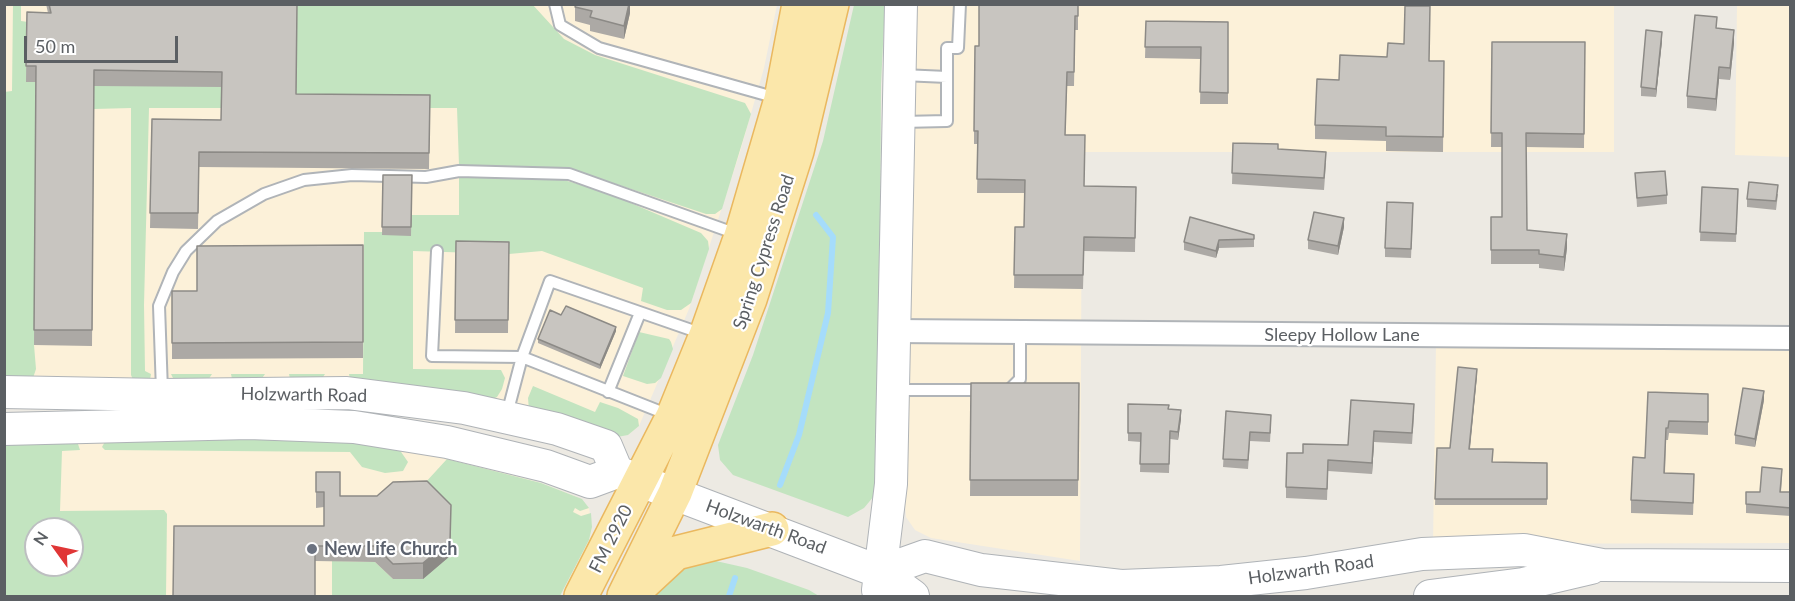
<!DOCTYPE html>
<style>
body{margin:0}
#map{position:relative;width:1795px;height:601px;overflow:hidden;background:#edeae3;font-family:Lato,sans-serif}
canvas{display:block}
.frame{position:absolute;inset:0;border:6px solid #5b5f63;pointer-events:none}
.north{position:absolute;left:24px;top:517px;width:60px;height:60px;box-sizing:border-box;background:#fff;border:2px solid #bdbfc1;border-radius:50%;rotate:303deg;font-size:16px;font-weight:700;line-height:24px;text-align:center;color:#5b5f63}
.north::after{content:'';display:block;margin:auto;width:21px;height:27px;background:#e03636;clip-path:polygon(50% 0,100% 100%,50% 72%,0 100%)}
.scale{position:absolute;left:24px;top:36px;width:154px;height:27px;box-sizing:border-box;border:3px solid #5b5f63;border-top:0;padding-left:8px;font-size:18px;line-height:21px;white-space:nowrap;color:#5b5f63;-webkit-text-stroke:4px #fff;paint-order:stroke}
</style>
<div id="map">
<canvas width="1795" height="601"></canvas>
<div class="frame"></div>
<div class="north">N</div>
<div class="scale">50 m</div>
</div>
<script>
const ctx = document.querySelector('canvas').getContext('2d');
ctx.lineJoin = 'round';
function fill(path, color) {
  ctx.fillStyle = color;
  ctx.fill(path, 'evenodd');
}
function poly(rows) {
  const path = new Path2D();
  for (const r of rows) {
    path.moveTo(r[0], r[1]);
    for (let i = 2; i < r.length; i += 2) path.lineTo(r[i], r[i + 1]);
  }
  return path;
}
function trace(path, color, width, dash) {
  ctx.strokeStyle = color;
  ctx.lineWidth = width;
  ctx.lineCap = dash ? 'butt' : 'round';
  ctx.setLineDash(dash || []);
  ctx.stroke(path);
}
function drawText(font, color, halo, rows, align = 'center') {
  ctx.font = font + ' Lato,sans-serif';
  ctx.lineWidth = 4.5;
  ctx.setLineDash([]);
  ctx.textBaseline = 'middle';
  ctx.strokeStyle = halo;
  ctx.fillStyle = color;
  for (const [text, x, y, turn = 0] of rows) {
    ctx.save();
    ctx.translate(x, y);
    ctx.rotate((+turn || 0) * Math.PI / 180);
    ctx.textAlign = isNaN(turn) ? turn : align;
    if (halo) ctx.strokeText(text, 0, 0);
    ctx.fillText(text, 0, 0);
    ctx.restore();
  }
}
fill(poly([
 [5,5,777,5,764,68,740,152,689,309,639,426,628,435,536,414,5,382],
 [908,5,1614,5,1614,152,1082,152,1080,561,931,538,915,530,906,517,901,455],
 [1737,5,1790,5,1790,157,1735,155],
 [1436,344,1790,347,1790,543,1433,544],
 [64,437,393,448,462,461,541,483,577,497,589,508,592,527,589,540,560,596,5,596],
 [36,529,72,529,72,565,36,565]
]), '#fcf1d9');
fill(poly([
 [532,4,564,39,595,55,745,103,751,114,722,209,715,214,706,214,571,169,459,165,457,108,149,108,144,305,145,371,151,374,150,380,134,382,131,375,131,108,94,109,34,345,36,369,33,378,5,382,4,92,12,91,13,5,21,5,21,21,28,22,62,82,296,88,297,5],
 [854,5,885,5,881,84,879,467,874,496,864,508,848,517,733,475,720,460,718,445,753,355,823,141],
 [493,175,557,178,605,192,701,233,708,241,709,249,691,303,681,310,667,310,641,301,643,288,542,251,509,254,413,251,413,369,501,370,505,378,502,389,497,397,486,402,350,379,349,374,363,374,364,232,382,232,382,235,412,215,459,215,459,178],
 [639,332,669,339,671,342,673,349,661,378,655,383,647,384,623,376],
 [171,374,212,374,208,380,174,380],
 [231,374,265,374,260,381,232,379],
 [289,374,325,374,321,380,290,379],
 [533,386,595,412,600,402,618,408,638,419,639,426,628,435,617,437,529,410,528,398],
 [4,437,73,439,78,444,80,450,62,451,60,511,164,510,167,514,166,596,5,596],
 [36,529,72,529,72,565,36,565],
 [168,437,341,441,399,449,408,462,403,471,385,473,362,467,350,452,105,450,102,447,107,438],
 [447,459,541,483,582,499,589,508,580,511,575,508,573,512,581,516,591,513,592,527,589,540,560,596,332,596,332,561,375,562,393,579,425,483],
 [707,559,747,568,809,590,819,596,652,596,675,570]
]), '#c3e4c0');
trace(poly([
 [780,485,799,435,828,313,833,237,816,215],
 [729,596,735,578]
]), '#a5dcfb', 6);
const lane = poly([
 [555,4,560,25,599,48,777,98],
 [902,75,947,77],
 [901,122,947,121,947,48,958,48,960,4],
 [437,251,432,356,522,357,507,414],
 [894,390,984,390],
 [1005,390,1009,390,1020,379,1020,333],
 [162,391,159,306,173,272,186,251,217,221,264,194,304,180,352,175,426,177,459,171,569,174,737,234],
 [608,392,640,313],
 [669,415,522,357,550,281,703,334]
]);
const street = poly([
 [894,331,1790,338]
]);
const secondary = poly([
 [4,392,162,395,347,393,464,408,557,429,606,446,617,472],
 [4,429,249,423,354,427,447,442,546,466,590,482,617,472,880,572,913,596],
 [880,572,925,556,981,570,1121,586,1221,582,1306,573,1422,554,1524,550,1602,565,1790,566],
 [878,590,891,484,901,4],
 [1430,596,1523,584,1591,568]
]);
const primary = poly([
 [635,591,676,553,772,529],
 [581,596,673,416,706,335,741,236,781,99,799,4],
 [624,596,675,493,750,299,797,151,832,4]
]);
trace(lane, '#b0b4b8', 14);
trace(street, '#b0b4b8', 26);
trace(secondary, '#afb3b7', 34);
trace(primary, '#eab85f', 36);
trace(lane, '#fff', 10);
trace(street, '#fff', 22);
trace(secondary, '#fff', 32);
trace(primary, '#fbe7aa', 33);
fill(poly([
 [46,4,297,4,296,94,430,95,429,169,199,167,198,229,150,228,152,119,221,120,222,87,94,86,92,346,34,345,36,82,26,82,27,12,48,13],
 [630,4,630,13,624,39,590,31,590,25,575,21,575,7],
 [1078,4,1078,30,1075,30,1074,86,1067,86,1065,135,1084,186,1136,187,1135,252,1084,251,1083,289,1014,288,1015,227,1024,227,1025,193,977,193,978,144,974,144,974,131,979,46],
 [1146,21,1228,22,1228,104,1200,104,1201,59,1145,58],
 [1717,29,1734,43,1730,80,1719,79,1716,111,1687,108,1687,96],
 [1662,41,1656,97,1641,96,1641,87],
 [1492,42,1585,42,1584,148,1526,147,1527,230,1567,248,1564,271,1539,268,1539,264,1491,264,1491,217,1502,217,1502,147,1491,147],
 [1404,44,1430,61,1444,61,1443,152,1386,151,1386,141,1315,139,1315,125,1339,80,1387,57],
 [1233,143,1278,149,1326,163,1324,190,1232,184],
 [1635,173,1667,195,1667,204,1637,207],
 [383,175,412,175,411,236,382,235],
 [1702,187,1738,189,1736,242,1700,241],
 [1778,194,1776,210,1747,207,1747,199],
 [1413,212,1411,258,1385,257,1385,248],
 [1344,227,1338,255,1308,249,1308,240],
 [1254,235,1254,247,1219,248,1216,258,1184,250,1184,242],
 [456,241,509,242,508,333,455,333],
 [363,245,363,358,172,359,172,291,197,291],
 [561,315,616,331,600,369,538,343,538,339],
 [1477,375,1470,449,1492,462,1547,463,1547,505,1435,505,1437,448,1450,448],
 [971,383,1079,383,1078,496,970,496],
 [1648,392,1708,394,1708,435,1669,433,1668,440,1666,440,1665,473,1694,487,1693,515,1631,513,1631,500,1645,458],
 [1351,400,1414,415,1412,444,1374,442,1372,474,1328,471,1327,500,1286,498,1286,487,1303,453,1348,445],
 [1764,400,1755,447,1735,444,1735,435],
 [1128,404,1168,409,1181,419,1178,440,1170,439,1169,473,1140,472,1141,442,1128,441],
 [1226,411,1271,424,1270,442,1250,441,1248,469,1223,467],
 [316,472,340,496,451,520,450,556,423,579,393,579,375,562,315,561,173,597,324,526,324,507,316,508],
 [1782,477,1781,492,1791,492,1791,516,1746,513,1746,492,1760,492]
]), '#aca9a5');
fill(poly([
 [629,4,630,4,630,13,624,39,624,26],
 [1734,30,1734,43,1730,80,1730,68],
 [1662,32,1662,41,1656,97,1656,89],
 [1719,67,1719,79,1716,111,1716,99],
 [1344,218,1344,227,1338,255,1338,246],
 [1567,234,1567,248,1564,271,1564,257],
 [1219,240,1219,248,1216,258,1216,251],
 [616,327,616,331,600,369,600,365],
 [1477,369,1477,375,1469,455,1469,449],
 [1764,391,1764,400,1755,447,1755,439],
 [1181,410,1181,419,1178,440,1178,432],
 [1374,431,1374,442,1372,474,1372,463],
 [451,505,450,556,423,579,423,563]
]), '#8c8a86');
const building = poly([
 [49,4,297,4,296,94,430,95,429,153,199,152,198,213,150,213,152,119,221,120,222,72,94,70,92,330,34,330,36,66,26,66,27,12,51,13,49,4],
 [576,4,629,4,624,26,590,17,592,11,575,7,576,4],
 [979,4,1078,4,1078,16,1075,16,1074,72,1067,72,1065,135,1085,135,1084,186,1136,187,1135,238,1084,237,1083,275,1014,275,1015,227,1024,227,1025,180,977,179,978,131,974,131,975,46,979,46,979,4],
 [1405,6,1430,6,1429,61,1444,61,1443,137,1386,136,1386,127,1315,125,1317,79,1339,80,1340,55,1387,57,1388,43,1404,44,1405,6],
 [1695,15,1717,17,1716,28,1734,30,1730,68,1719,67,1716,99,1687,96,1695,15],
 [1146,21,1228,22,1228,93,1200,92,1201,47,1145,47,1146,21],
 [1646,30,1662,32,1656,89,1641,87,1646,30],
 [1492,42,1585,42,1584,134,1526,133,1527,230,1567,234,1564,257,1539,254,1539,250,1491,250,1491,217,1502,217,1502,133,1491,133,1492,42],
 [1233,143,1278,144,1278,149,1326,152,1324,178,1232,173,1233,143],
 [1665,171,1667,195,1637,198,1635,173,1665,171],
 [383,175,412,175,411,227,382,227,383,175],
 [1749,182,1778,185,1776,201,1747,199,1749,182],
 [1702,187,1738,189,1736,234,1700,232,1702,187],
 [1387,202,1413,203,1411,249,1385,248,1387,202],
 [1314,212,1344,218,1338,246,1308,240,1314,212],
 [1190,217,1254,235,1254,239,1219,240,1216,251,1184,242,1190,217],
 [456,241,509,242,508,320,455,320,456,241],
 [363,245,363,342,172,343,172,291,197,291,197,246,363,245],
 [566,306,616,327,600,365,538,339,550,310,561,315,566,306],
 [1458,367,1477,369,1469,449,1493,449,1492,462,1547,463,1547,499,1435,499,1437,448,1450,448,1458,367],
 [971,383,1079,383,1078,480,970,480,971,383],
 [1743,388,1764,391,1755,439,1735,435,1743,388],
 [1648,392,1708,394,1708,422,1669,421,1668,428,1666,428,1664,473,1694,474,1693,503,1631,500,1633,457,1645,458,1648,392],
 [1351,400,1414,404,1412,433,1374,431,1372,463,1328,460,1327,489,1286,487,1287,453,1303,453,1303,444,1348,445,1351,400],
 [1128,404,1169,405,1168,409,1181,410,1178,432,1170,431,1169,464,1140,464,1141,433,1128,433,1128,404],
 [1226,411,1271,415,1270,433,1250,432,1248,460,1223,459,1226,411],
 [1762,467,1782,469,1780,492,1791,492,1791,508,1746,504,1746,492,1760,492,1762,467],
 [316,472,340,472,340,496,377,496,393,482,427,481,451,505,450,541,423,563,393,564,375,546,315,546,315,597,173,597,174,526,324,526,324,492,316,492,316,472]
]);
fill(building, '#c8c5c0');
trace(building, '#8c8a86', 1.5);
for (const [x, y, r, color] of [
 [312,549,6,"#6b7280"]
]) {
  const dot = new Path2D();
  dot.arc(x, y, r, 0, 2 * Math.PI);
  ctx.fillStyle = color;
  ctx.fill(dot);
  trace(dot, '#fff', 2);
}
drawText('18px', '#5b5f63', '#fff', [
 ["Spring Cypress Road",764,252,-72],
 ["Sleepy Hollow Lane",1342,335],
 ["Holzwarth Road",304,395,1],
 ["Holzwarth Road",766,527,20],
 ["FM 2920",611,539,-63],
 ["Holzwarth Road",1311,570,-8]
]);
drawText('bold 18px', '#5b616d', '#fff', [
 ["New Life Church",324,549]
], 'left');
</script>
